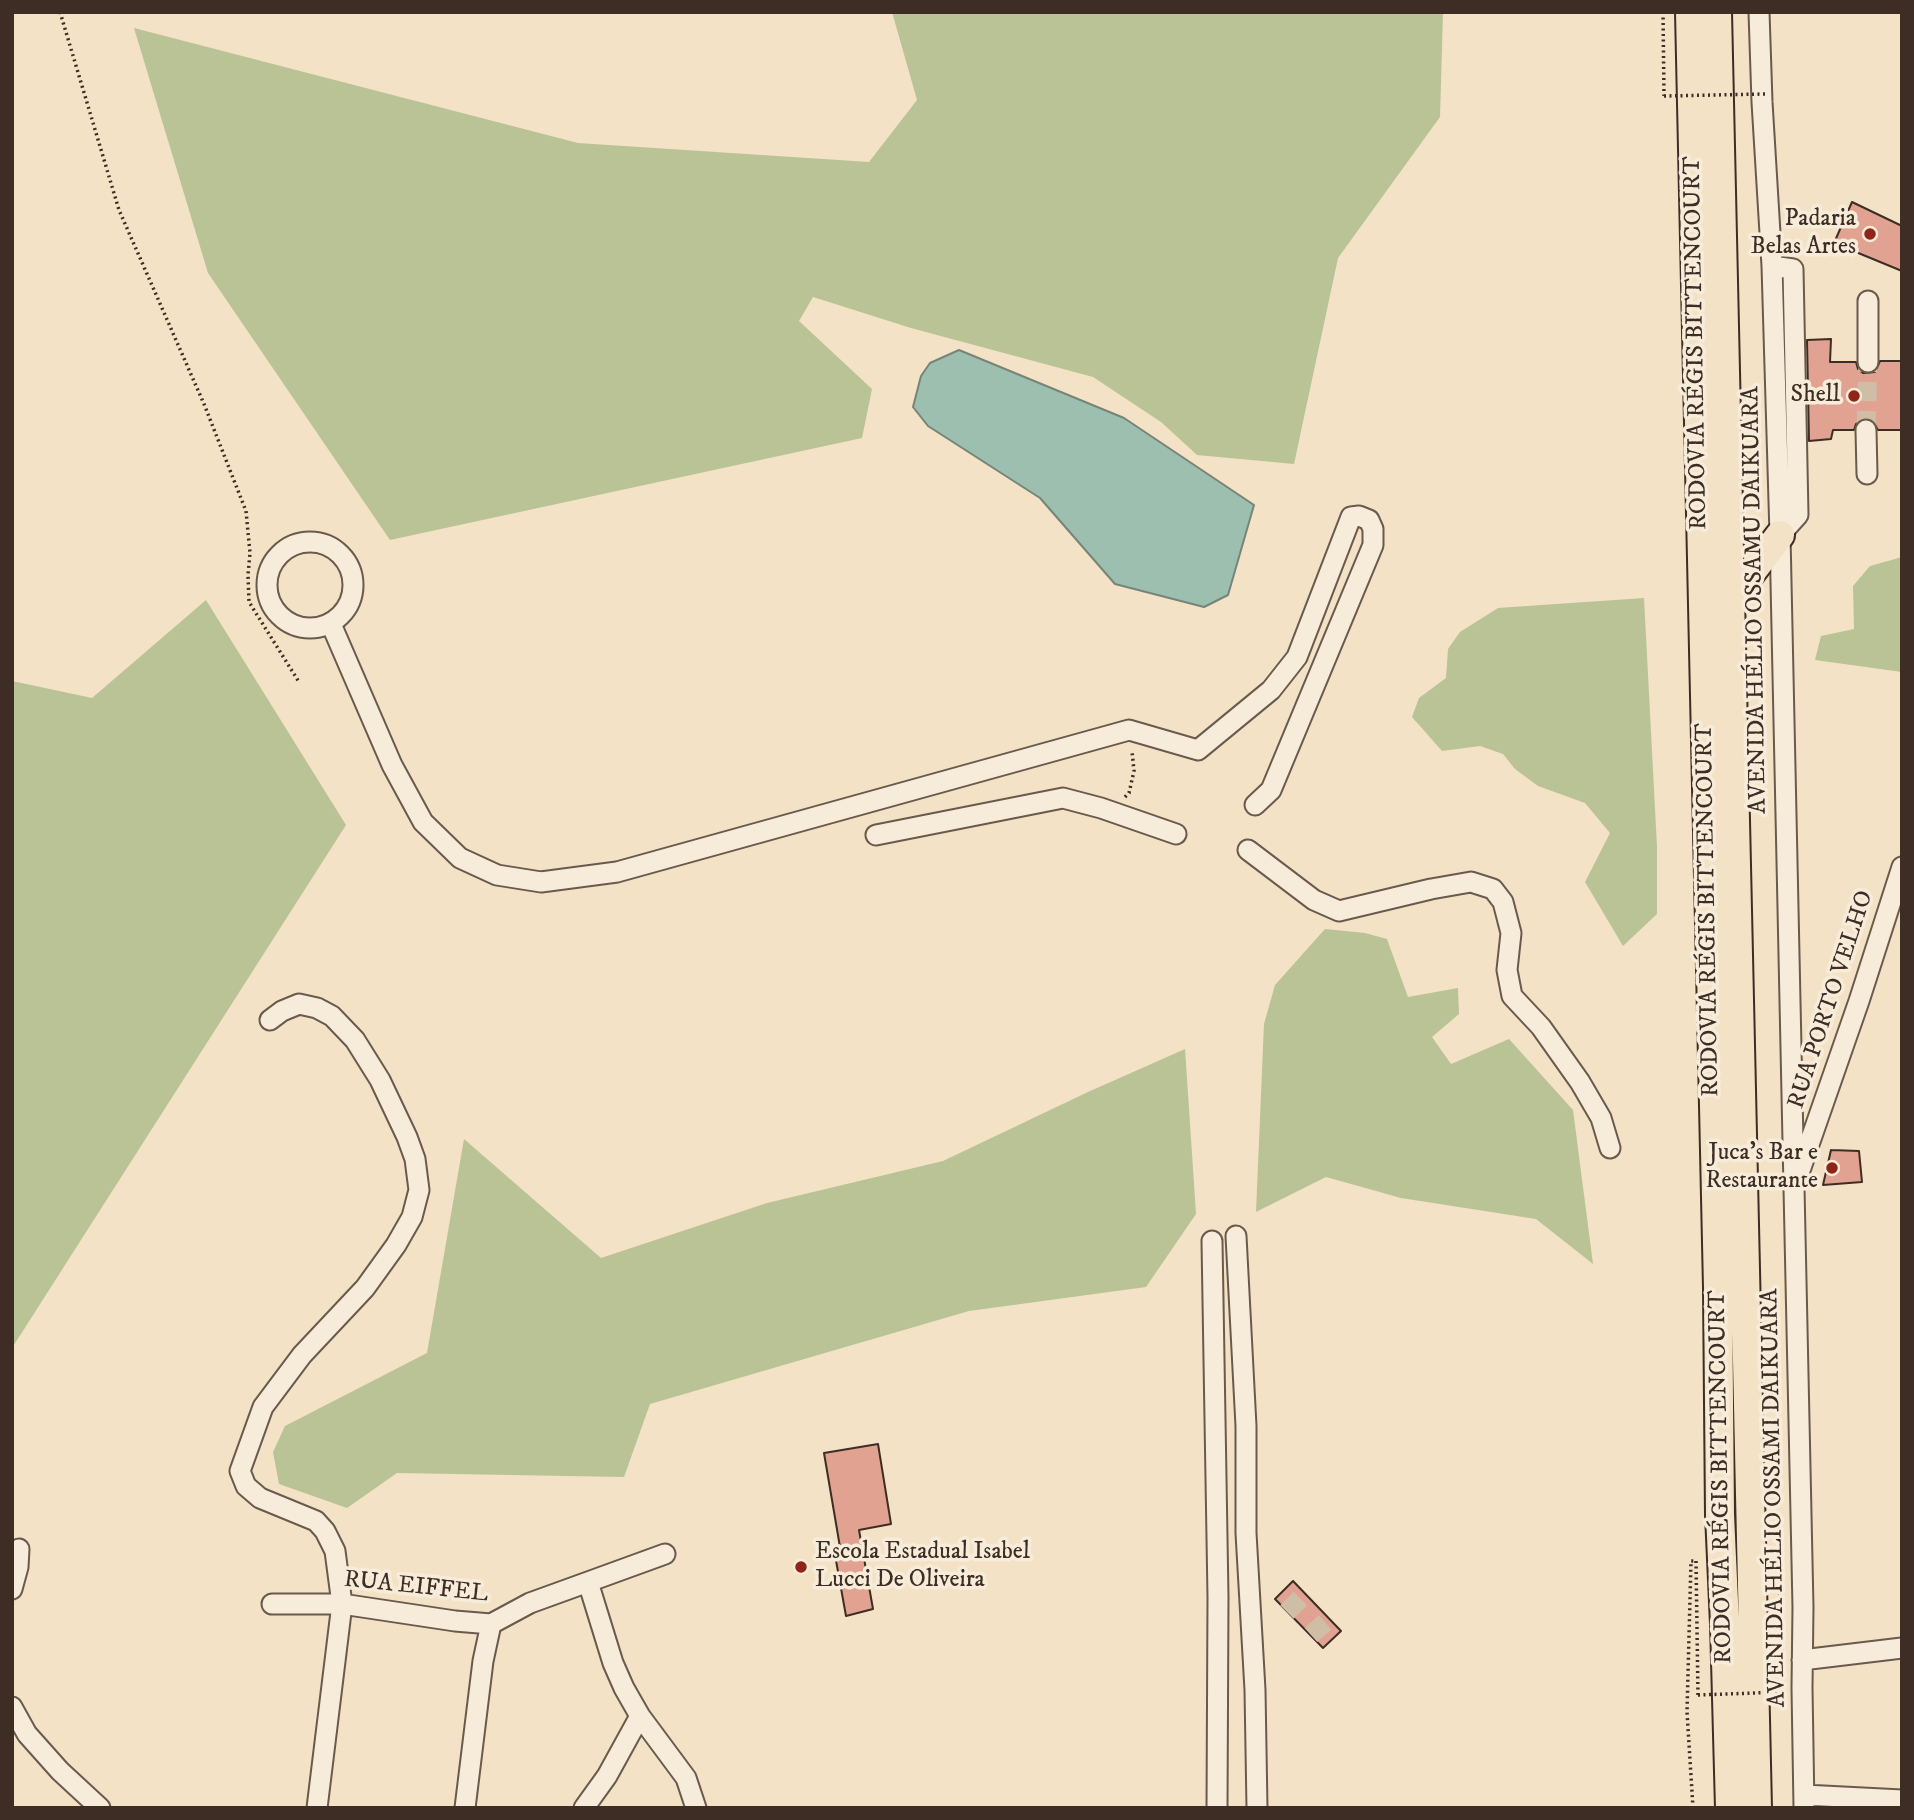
<!DOCTYPE html>
<meta charset="utf-8">
<style>
body{margin:0}
#map{position:relative;width:1914px;height:1820px;overflow:hidden;background:#f3e2c5;font-family:"IM FELL DW Pica",serif}
canvas{display:block}
.frame{position:absolute;inset:0;border:14px solid #3d2d25;pointer-events:none}
</style>
<div id="map">
<canvas width="1914" height="1820"></canvas>
<div class="frame"></div>
</div>
<script>
const ctx = document.querySelector('canvas').getContext('2d');
ctx.lineJoin = 'round';
function fill(path, color) {
  ctx.fillStyle = color;
  ctx.fill(path, 'evenodd');
}
function poly(rows) {
  const path = new Path2D();
  for (const r of rows) {
    if (r.length === 3) {
      path.moveTo(r[0] + r[2], r[1]);
      path.arc(r[0], r[1], r[2], 0, 2 * Math.PI);
      continue;
    }
    path.moveTo(r[0], r[1]);
    for (let i = 2; i < r.length; i += 2) path.lineTo(r[i], r[i + 1]);
  }
  return path;
}
function trace(path, color, width, dash) {
  ctx.strokeStyle = color;
  ctx.lineWidth = width;
  ctx.lineCap = dash ? 'butt' : 'round';
  ctx.setLineDash(dash || []);
  ctx.stroke(path);
}
function drawText(font, color, halo, rows, align = 'center') {
  ctx.font = font + ' "IM FELL DW Pica",serif';
  ctx.lineWidth = 7;
  ctx.setLineDash([]);
  ctx.textBaseline = 'middle';
  ctx.strokeStyle = halo;
  ctx.fillStyle = color;
  for (const [text, x, y, turn = 0] of rows) {
    ctx.save();
    ctx.translate(x, y);
    ctx.rotate((+turn || 0) * Math.PI / 180);
    ctx.textAlign = isNaN(turn) ? turn : align;
    if (halo) ctx.strokeText(text, 0, 0);
    ctx.fillText(text, 0, 0);
    ctx.restore();
  }
}
fill(poly([
 [892,12,1443,12,1440,117,1338,258,1294,464,1197,455,1161,422,1093,377,911,328,813,297,799,321,872,389,862,438,390,540,208,273,134,28,578,143,869,162,917,100],
 [1902,557,1902,672,1815,660,1821,636,1854,629,1853,586,1870,566],
 [1644,598,1657,847,1657,914,1623,946,1585,882,1610,833,1585,803,1538,786,1515,769,1503,754,1480,746,1442,751,1412,717,1419,698,1446,678,1448,649,1460,632,1498,608],
 [206,600,346,825,12,1348,12,681,92,698],
 [1325,929,1365,933,1387,939,1408,997,1458,988,1459,1014,1432,1037,1451,1064,1509,1039,1573,1110,1593,1264,1536,1219,1401,1198,1326,1177,1256,1212,1264,1024,1275,985],
 [1185,1049,1196,1214,1146,1287,969,1311,650,1404,624,1477,397,1473,347,1508,279,1484,273,1452,285,1426,427,1353,464,1139,601,1258,767,1203,943,1161,1088,1092]
]), '#b9c396');
const water = poly([
 [959,350,1124,418,1254,505,1228,595,1204,607,1115,584,1040,498,928,426,913,407,921,376,930,363,959,350]
]);
fill(water, '#9cbfaf');
trace(water, '#768578', 2);
const building = poly([
 [1852,202,1902,226,1902,271,1834,243,1852,202],
 [1831,339,1830,362,1856,362,1858,369,1863,373,1875,372,1880,361,1902,361,1902,430,1878,430,1872,420,1865,418,1856,424,1854,430,1833,430,1831,439,1809,441,1807,340,1831,339],
 [1831,1150,1859,1151,1862,1182,1823,1185,1831,1150],
 [878,1444,891,1524,859,1530,873,1609,846,1616,835,1555,841,1553,824,1453,878,1444],
 [1293,1581,1341,1631,1323,1648,1275,1599,1293,1581]
]);
fill(building, '#e1a291');
trace(building, '#3d2d25', 2);
trace(poly([
 [1866,430,1868,362],
 [1287,1612,1305,1594],
 [1311,1635,1330,1618]
]), '#cfbea5', 19, [19, 10]);
const minor = poly([
 [1759,12,1762,102,1772,266,1780,535,1803,1607,1802,1688,1804,1808],
 [1772,266,1793,269,1798,515,1780,535],
 [1868,362,1868,301],
 [1866,430,1867,474],
 [310,585,43],
 [331,624,392,765,423,822,460,858,497,875,541,882,617,872,1129,730,1198,750,1271,690,1297,657,1351,517,1359,516,1369,520,1373,529,1373,545,1271,790,1255,805],
 [876,835,1063,798,1101,808,1176,834],
 [1248,850,1314,900,1339,911,1431,889,1471,882,1493,889,1503,902,1511,933,1507,970,1512,996,1541,1027,1580,1082,1601,1118,1610,1148],
 [270,1020,282,1011,299,1004,317,1008,332,1016,355,1040,380,1080,407,1137,415,1159,419,1190,412,1217,396,1245,365,1288,302,1355,263,1407,240,1471,246,1486,260,1498,316,1521,325,1531,335,1551,342,1604,317,1808],
 [1798,1176,1859,1001,1902,867],
 [1236,1236,1246,1426,1246,1533,1255,1690,1257,1808],
 [1212,1241,1218,1597,1217,1808],
 [588,1582,665,1554],
 [12,1589,18,1567,19,1549],
 [272,1604,342,1604,455,1621,491,1624,530,1603,588,1582,613,1663,624,1688,640,1716,686,1778,696,1808],
 [1802,1660,1902,1648],
 [12,1707,27,1734,60,1771,100,1808],
 [1804,1795,1902,1800],
 [465,1808,483,1661,491,1624],
 [584,1808,607,1776,640,1716]
]);
const highway = poly([
 [1690,12,1718,1288,1720,1515,1725,1624,1730,1808],
 [1717,12,1757,1808],
 [1730,600,1780,535]
]);
trace(minor, '#6a5a4d', 23);
trace(highway, '#3d2d25', 32);
trace(poly([
 [60,12,119,210,204,404,246,511,250,553,248,575,249,602,299,682],
 [1663,12,1664,96],
 [1125,797,1129,793,1134,771,1132,751],
 [1696,1561,1698,1695],
 [1782,1651,1779,1564,1785,1563],
 [1693,1808,1687,1712,1691,1561,1696,1561]
]), '#3d2d25', 3.5, [2, 3.5]);
trace(minor, '#f7ecd9', 19);
trace(highway, '#f3e2c5', 28);
trace(poly([
 [1664,96,1765,94],
 [1698,1695,1783,1692]
]), '#3d2d25', 3.5, [2, 3.5]);
for (const [x, y, r, color] of [
 [1870,234,7,"#8f2418"],
 [1854,396,7,"#8f2418"],
 [1832,1168,7,"#8f2418"],
 [801,1567,7,"#8f2418"]
]) {
  const dot = new Path2D();
  dot.arc(x, y, r, 0, 2 * Math.PI);
  ctx.fillStyle = color;
  ctx.fill(dot);
  trace(dot, '#f7ecd9', 2.5);
}
drawText('24px', '#3d2d25', '#f7ecd9', [
 ["Padaria",1856,220],
 ["Belas Artes",1856,248],
 ["Shell",1840,396],
 ["Juca's Bar e",1818,1154],
 ["Restaurante",1818,1182],
 ["Escola Estadual Isabel",815,1553,"left"],
 ["Lucci De Oliveira",815,1581,"left"]
], 'right');
drawText('24px', '#3d2d25', '#f7ecd9', [
 ["RODOVIA RÉGIS BITTENCOURT",1697,343,-91],
 ["AVENIDA HÉLIO OSSAMU DAIKUARA",1756,600,-91],
 ["RODOVIA RÉGIS BITTENCOURT",1709,910,-91],
 ["RUA PORTO VELHO",1832,1000,-72],
 ["RODOVIA RÉGIS BITTENCOURT",1722,1477,-91],
 ["AVENIDA HÉLIO OSSAMI DAIKUARA",1775,1498,-91],
 ["RUA EIFFEL",416,1588,6]
]);
</script>
